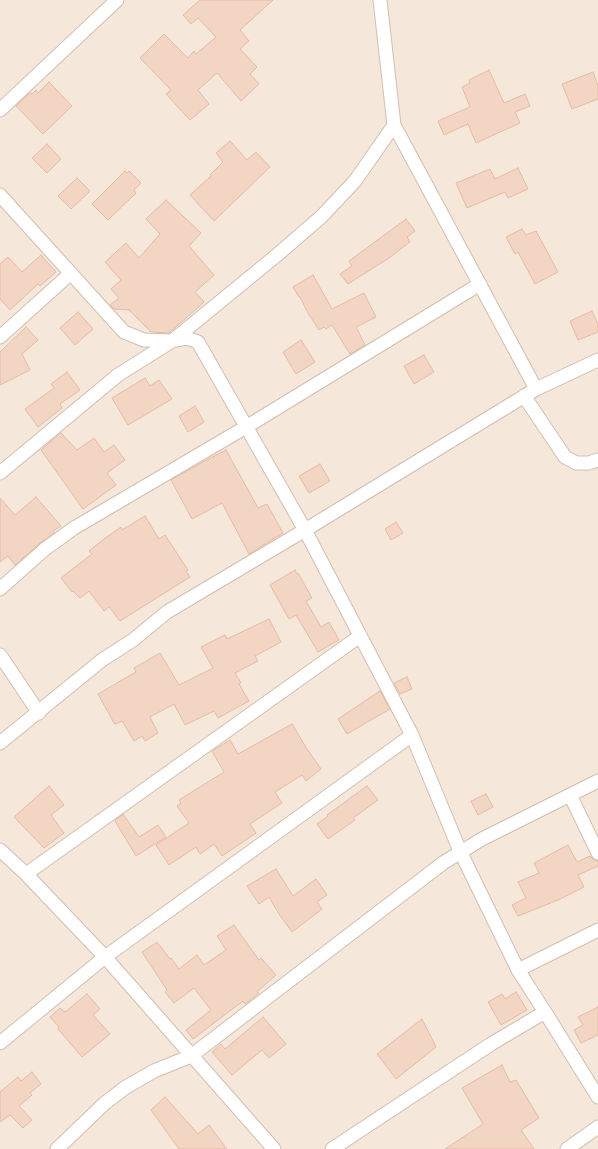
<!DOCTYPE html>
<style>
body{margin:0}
canvas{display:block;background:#fdf6ec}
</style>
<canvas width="598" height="1149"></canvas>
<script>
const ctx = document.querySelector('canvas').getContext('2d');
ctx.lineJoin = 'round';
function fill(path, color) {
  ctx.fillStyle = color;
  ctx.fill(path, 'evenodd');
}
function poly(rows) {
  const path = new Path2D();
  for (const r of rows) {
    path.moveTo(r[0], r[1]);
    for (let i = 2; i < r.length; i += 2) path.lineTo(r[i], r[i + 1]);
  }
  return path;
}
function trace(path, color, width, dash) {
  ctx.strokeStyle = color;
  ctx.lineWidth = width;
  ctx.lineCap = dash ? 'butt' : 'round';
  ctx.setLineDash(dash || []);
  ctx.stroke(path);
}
fill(poly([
 [0,0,598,0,598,1149,0,1149]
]), '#f5e8da');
const building = poly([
 [200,0,273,0,240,30,249,41,240,49,257,67,250,74,259,84,241,101,217,73,198,90,209,104,190,120,166,94,171,90,140,58,164,34,188,58,194,51,196,54,216,37,198,18,191,24,183,15,200,0],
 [489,70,504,103,525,94,530,106,515,112,520,123,476,143,468,124,444,135,438,121,470,107,462,87,470,83,469,80,489,70],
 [593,72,598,86,598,99,572,109,562,84,593,72],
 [49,82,72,106,43,134,16,106,30,93,32,94,36,90,38,93,49,82],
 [230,141,247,160,256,152,270,167,214,221,190,195,211,176,210,175,223,162,216,153,230,141],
 [47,144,61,159,47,173,32,158,47,144],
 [518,168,528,189,508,198,505,192,467,208,456,183,490,169,495,179,518,168],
 [125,171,127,173,129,171,141,183,134,190,136,193,108,220,92,204,125,171],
 [77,178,90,191,71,209,58,196,77,178],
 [166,200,201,233,189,246,214,275,195,292,204,302,169,333,151,332,129,310,114,309,110,305,119,298,111,289,121,280,105,262,126,243,139,258,160,234,146,219,166,200],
 [406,219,415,231,407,237,410,242,389,258,348,284,340,274,352,266,349,261,406,219],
 [522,229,526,235,536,231,558,272,535,284,518,252,515,254,506,237,522,229],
 [41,255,56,272,40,286,38,284,10,310,0,299,0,264,8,257,22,272,41,255],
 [313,275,332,309,364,293,376,317,356,327,365,345,350,354,332,325,326,329,324,327,319,330,308,313,300,297,299,297,293,287,313,275],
 [592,311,598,324,598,332,578,340,570,321,592,311],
 [78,312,93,329,75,345,60,328,78,312],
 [26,327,38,340,22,354,30,370,0,385,0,352,26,327],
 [301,340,315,362,296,374,283,352,301,340],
 [424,355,434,372,414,384,404,366,424,355],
 [67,372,80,390,60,404,62,408,38,427,25,409,54,388,51,384,67,372],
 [145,378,150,386,159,380,172,399,128,425,112,398,145,378],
 [195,406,204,422,188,432,179,416,195,406],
 [61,433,77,450,94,438,104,452,114,445,125,460,107,473,116,485,83,509,41,450,61,433],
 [226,450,258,508,267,504,283,533,249,554,222,503,192,519,171,480,201,463,226,450],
 [320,464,330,481,309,493,299,476,320,464],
 [36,497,61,526,53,531,54,533,40,543,15,565,8,556,0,562,0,498,15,515,36,497],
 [145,516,159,539,165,535,188,570,186,571,190,577,120,621,109,607,104,611,89,591,80,598,73,591,72,592,61,578,92,554,89,551,104,539,121,527,122,530,145,516],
 [396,522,403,533,391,540,385,529,396,522],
 [295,570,297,574,298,573,312,598,306,601,321,627,329,622,339,640,318,652,296,615,289,619,270,585,295,570],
 [269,619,281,642,255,656,258,661,235,673,241,683,239,684,249,701,218,718,214,711,185,725,174,704,150,717,158,733,145,741,142,736,134,741,122,721,116,724,114,723,98,694,136,672,134,668,160,653,179,685,213,668,201,647,225,635,227,639,269,619],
 [407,677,412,689,400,694,394,683,407,677],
 [380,691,390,709,347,734,338,719,380,691],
 [292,724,307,749,321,769,306,781,302,775,275,792,282,803,250,824,256,833,222,856,214,844,200,854,196,847,169,865,156,845,189,823,177,806,181,803,179,800,224,772,212,751,230,740,238,754,292,724],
 [49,786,64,805,51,815,64,833,44,848,14,817,49,786],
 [367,786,378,800,353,818,355,820,328,839,317,824,328,816,327,815,367,786],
 [486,794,493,807,478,815,471,801,486,794],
 [123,814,139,837,158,825,166,837,136,856,115,821,123,814],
 [568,845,577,862,590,856,594,860,598,861,598,866,578,875,584,887,558,900,518,916,512,905,526,898,518,882,539,873,534,863,568,845],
 [276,869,293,896,316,879,327,895,317,902,322,909,292,932,279,914,269,897,259,904,247,886,276,869],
 [234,925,259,960,261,958,276,975,257,992,259,993,245,1004,243,1001,193,1039,186,1030,211,1010,194,988,174,1003,165,992,167,990,142,952,157,942,170,959,171,958,179,969,197,955,204,965,226,950,217,936,234,925],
 [516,992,527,1010,501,1025,488,1002,502,994,505,999,516,992],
 [87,994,100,1009,93,1015,110,1034,82,1057,58,1029,59,1027,50,1017,60,1008,65,1012,87,994],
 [598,1007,598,1035,581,1043,574,1030,583,1025,578,1017,598,1007],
 [263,1017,286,1044,269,1058,262,1050,232,1075,212,1052,221,1044,225,1049,263,1017],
 [422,1019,436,1047,396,1079,377,1054,422,1019],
 [502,1065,510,1082,516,1080,539,1118,521,1130,534,1149,445,1149,483,1124,462,1088,502,1065],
 [32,1072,41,1084,30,1093,32,1095,19,1106,32,1120,23,1128,10,1115,0,1122,0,1092,18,1077,21,1081,32,1072],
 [165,1097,198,1134,209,1125,227,1149,179,1149,151,1110,165,1097]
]);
fill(building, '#f3d5c3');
trace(building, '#e6bba3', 1);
const minor = poly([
 [380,0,394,125],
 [0,110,117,0],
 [0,195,124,332,144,340,172,341,187,338,198,342,305,530,412,735,460,851,518,970],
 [0,337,71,273],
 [536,389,598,360],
 [524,396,565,457,576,463,589,463,598,460],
 [0,473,118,375,172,341,277,255,321,217,355,181,394,125,536,389,305,530,167,612,133,640,102,660,0,743],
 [0,589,45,549,74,528,246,427,480,284],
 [0,655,39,713],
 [570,795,598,781],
 [0,850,26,874,105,957,274,1149],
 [26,874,360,636],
 [545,1012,598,1097],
 [0,1043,105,957,412,735],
 [57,1149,105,1103,126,1087,154,1071,191,1056,443,863,482,839,570,795,598,853],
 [332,1149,491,1044,545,1012,518,970,598,930],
 [567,1149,598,1127]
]);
trace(minor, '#d1beb0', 15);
trace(minor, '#fff', 13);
</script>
